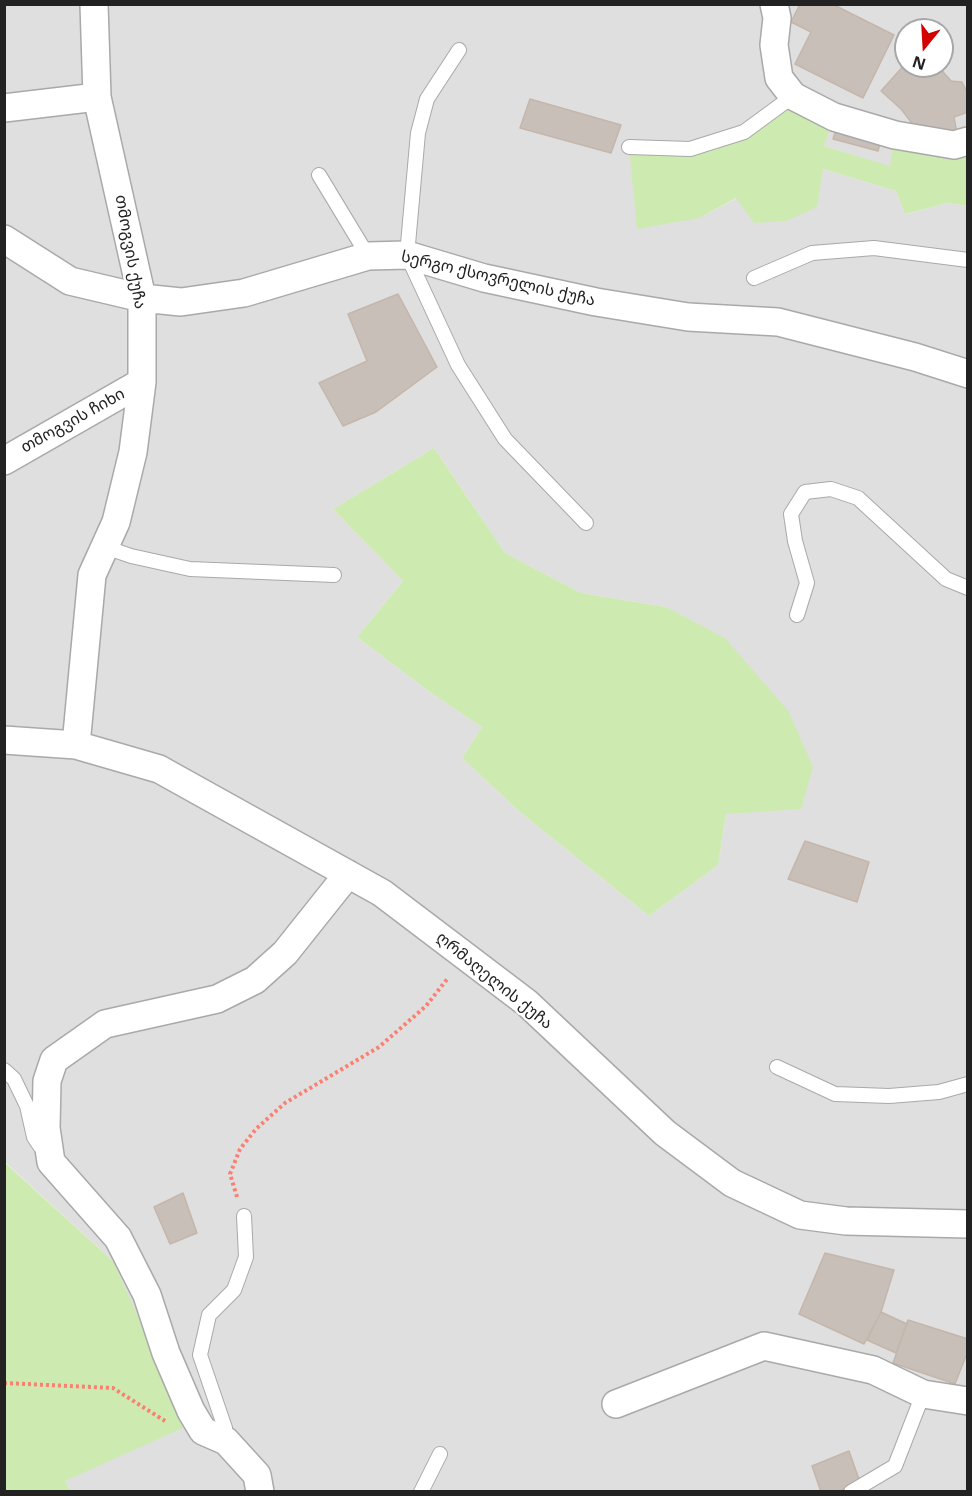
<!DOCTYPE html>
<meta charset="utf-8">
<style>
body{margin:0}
#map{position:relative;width:972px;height:1496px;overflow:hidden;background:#f2efe9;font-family:"Noto Sans",sans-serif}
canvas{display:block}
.frame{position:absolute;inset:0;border:6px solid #222;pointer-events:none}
.north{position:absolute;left:894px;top:18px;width:60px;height:60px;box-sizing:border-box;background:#fff;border:2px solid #a7a7a7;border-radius:50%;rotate:198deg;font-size:16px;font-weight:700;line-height:24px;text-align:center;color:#222}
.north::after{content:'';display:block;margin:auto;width:21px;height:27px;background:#d40000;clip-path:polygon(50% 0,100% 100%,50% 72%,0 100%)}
</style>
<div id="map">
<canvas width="972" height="1496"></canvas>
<div class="frame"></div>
<div class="north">N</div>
</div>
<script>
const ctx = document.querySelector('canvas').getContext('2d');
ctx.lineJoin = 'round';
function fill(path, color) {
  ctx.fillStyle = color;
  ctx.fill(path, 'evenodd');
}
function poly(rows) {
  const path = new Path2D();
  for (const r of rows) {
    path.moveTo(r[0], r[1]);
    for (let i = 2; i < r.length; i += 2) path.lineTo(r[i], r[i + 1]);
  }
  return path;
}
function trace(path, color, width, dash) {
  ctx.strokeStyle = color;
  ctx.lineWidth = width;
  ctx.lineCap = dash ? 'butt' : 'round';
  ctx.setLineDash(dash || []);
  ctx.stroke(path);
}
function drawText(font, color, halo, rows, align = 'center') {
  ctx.font = font + ' "Noto Sans","Noto Sans Georgian",sans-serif';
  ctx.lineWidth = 4.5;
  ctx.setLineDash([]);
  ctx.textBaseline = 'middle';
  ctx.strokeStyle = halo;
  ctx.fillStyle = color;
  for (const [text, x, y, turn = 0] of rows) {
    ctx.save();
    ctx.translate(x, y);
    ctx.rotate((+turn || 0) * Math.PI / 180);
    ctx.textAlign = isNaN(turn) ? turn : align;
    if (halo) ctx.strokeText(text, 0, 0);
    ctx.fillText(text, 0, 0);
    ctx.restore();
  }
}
fill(poly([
 [4,5,967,5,967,141,895,135,891,167,824,146,699,218,737,198,823,169,896,191,906,214,948,203,967,206,967,1491,71,1491,65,1481,113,1261,5,1162],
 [906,30,942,30,942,66,906,66],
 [434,448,505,553,581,593,666,607,726,814,718,865,649,916,520,812,462,758,482,727,430,692,357,637,403,581,333,509]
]), '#e0dfdf');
fill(poly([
 [793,96,834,117,824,146,890,166,895,135,967,141,967,206,948,203,905,214,896,191,823,169,817,207,786,221,754,223,736,198,699,218,637,229,629,147,690,149,744,132],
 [434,448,505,553,581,593,666,607,725,638,789,712,813,767,801,809,726,814,718,865,649,916,520,812,462,758,482,727,430,692,357,637,403,581,333,509],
 [4,1162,113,1261,187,1426,65,1481,71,1491,5,1491]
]), '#cdebb0');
const building = poly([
 [800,4,832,4,894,35,863,98,795,64,811,32,791,22,800,4],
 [906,63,906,66,938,66,951,81,962,82,968,94,968,112,954,117,958,139,921,135,901,109,881,91,906,63],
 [530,99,621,125,611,153,520,128,530,99],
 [838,123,882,136,878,151,833,139,838,123],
 [398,294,437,367,376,412,343,426,319,383,367,361,348,314,398,294],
 [805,841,869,862,857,902,788,879,805,841],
 [183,1193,197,1233,170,1244,154,1207,183,1193],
 [825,1253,894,1270,881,1312,864,1344,799,1314,825,1253],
 [881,1312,907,1324,896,1353,867,1340,881,1312],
 [908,1320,968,1339,968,1351,955,1384,893,1363,908,1320],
 [849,1451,860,1482,837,1492,821,1492,812,1466,849,1451]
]);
fill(building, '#c7bfb8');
trace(building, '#c4b6ab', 1.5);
const lane = poly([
 [459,50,427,99,418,133,407,255,458,365,505,439,586,523],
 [629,147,690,149,744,132,793,96],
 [319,175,368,256],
 [754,278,812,253,874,248,968,260],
 [105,547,131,556,190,569,334,575],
 [797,615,807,583,795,541,791,514,805,492,831,489,858,498,946,579,968,588],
 [777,1067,835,1094,889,1096,939,1092,968,1084],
 [4,1070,14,1079,27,1106,34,1137,40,1146],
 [226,1441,225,1428,200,1355,209,1315,234,1290,246,1257,244,1216],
 [421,1492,440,1454],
 [851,1492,895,1466,923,1394]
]);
const street = poly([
 [774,4,777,18,774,45,779,78,793,96,834,117,895,135,954,145,968,141],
 [4,108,97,97],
 [4,239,70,281,142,298,181,302,244,293,368,256,407,255,484,278,596,302,688,317,778,322,915,357,968,374],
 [4,461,142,382],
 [4,740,76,745,159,769,382,893,527,1003,665,1133,732,1183,800,1215,846,1221,968,1224],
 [76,745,92,575,116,522,133,452,142,382,142,298,97,97,94,4],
 [616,1404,764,1346,873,1370,923,1394,968,1401],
 [260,1492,257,1475,226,1441,203,1431,191,1411,166,1353,147,1295,118,1238,51,1162,46,1128,47,1081,54,1060,105,1024,217,999,255,980,285,953,348,874]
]);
trace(lane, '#a9a9a9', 16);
trace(street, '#a9a9a9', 30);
trace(poly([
 [237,1197,230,1174,240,1149,256,1129,285,1103,379,1047,426,1006,448,978],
 [4,1383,113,1388,165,1421]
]), '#fa8072', 4, [3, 3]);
trace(lane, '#fff', 14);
trace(street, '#fff', 27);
drawText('16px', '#222', '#fff', [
 ["თმოგვის ქუჩა",130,252,80],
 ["სერგო ქსოვრელის ქუჩა",498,279,13],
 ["თმოგვის ჩიხი",73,421,-29],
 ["ღრმაღელის ქუჩა",494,981,39]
]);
</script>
